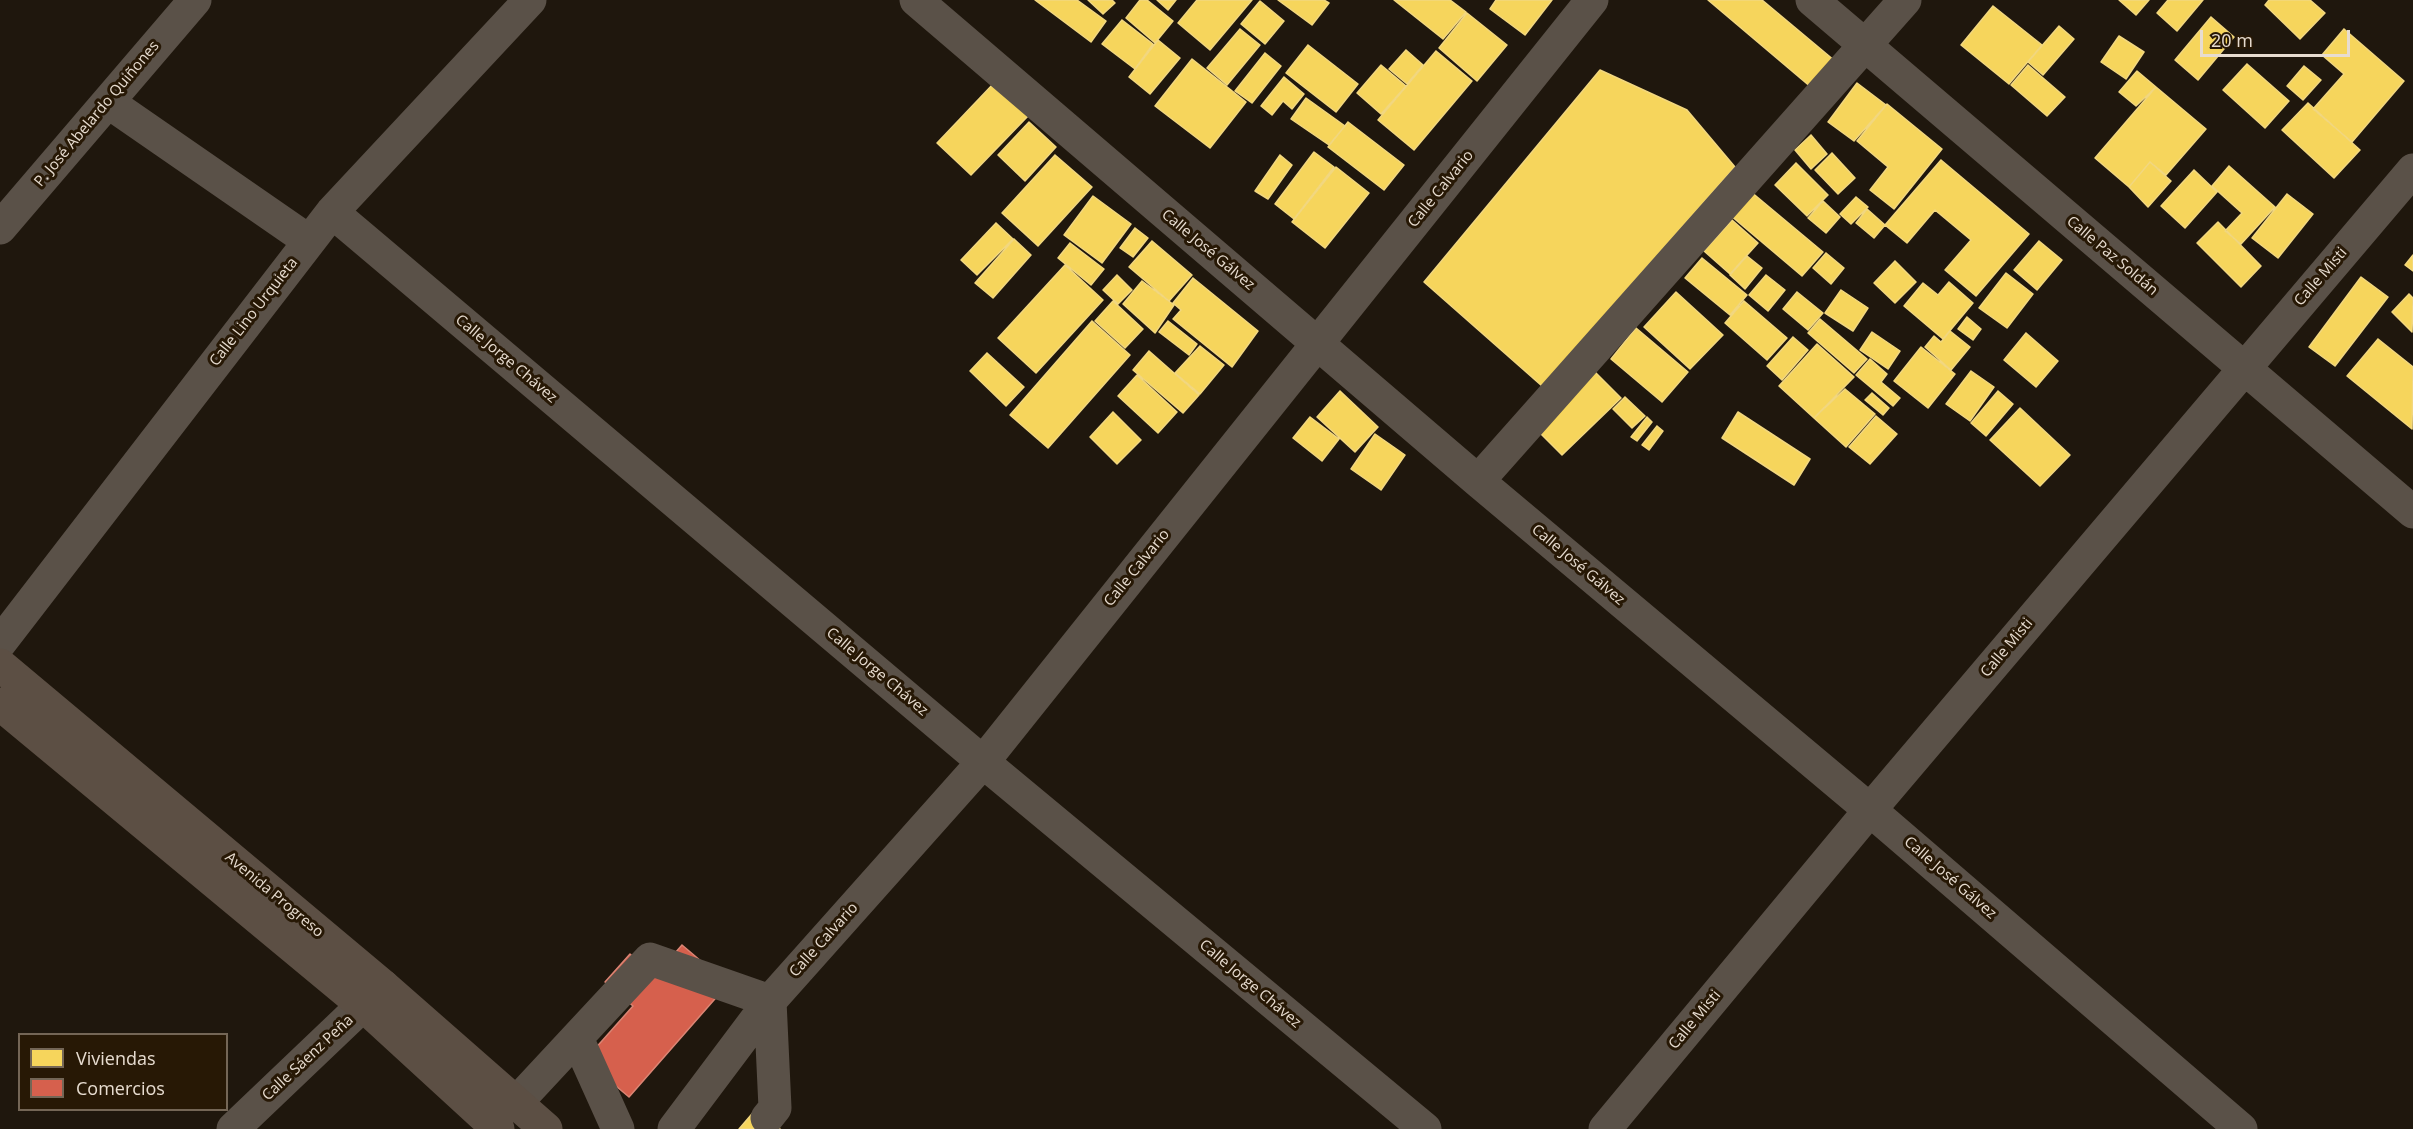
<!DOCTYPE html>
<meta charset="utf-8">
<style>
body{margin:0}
#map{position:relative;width:2413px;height:1129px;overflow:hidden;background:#1f170d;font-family:"Open Sans",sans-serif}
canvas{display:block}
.legend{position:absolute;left:18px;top:1033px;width:210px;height:78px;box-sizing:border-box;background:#271805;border:2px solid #746656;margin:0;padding:8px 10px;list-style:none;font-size:18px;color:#e7dcd0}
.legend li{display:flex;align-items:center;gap:12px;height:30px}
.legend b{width:30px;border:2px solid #746656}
.scale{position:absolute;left:2200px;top:30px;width:150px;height:27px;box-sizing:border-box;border:3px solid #e7dcd0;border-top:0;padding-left:8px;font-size:18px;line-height:21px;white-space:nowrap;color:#e7dcd0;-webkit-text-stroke:4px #271805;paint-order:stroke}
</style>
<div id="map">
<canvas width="2413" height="1129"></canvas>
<ul class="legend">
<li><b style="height:16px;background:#f6d55c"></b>Viviendas</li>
<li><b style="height:16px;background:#d6604d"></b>Comercios</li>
</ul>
<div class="scale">20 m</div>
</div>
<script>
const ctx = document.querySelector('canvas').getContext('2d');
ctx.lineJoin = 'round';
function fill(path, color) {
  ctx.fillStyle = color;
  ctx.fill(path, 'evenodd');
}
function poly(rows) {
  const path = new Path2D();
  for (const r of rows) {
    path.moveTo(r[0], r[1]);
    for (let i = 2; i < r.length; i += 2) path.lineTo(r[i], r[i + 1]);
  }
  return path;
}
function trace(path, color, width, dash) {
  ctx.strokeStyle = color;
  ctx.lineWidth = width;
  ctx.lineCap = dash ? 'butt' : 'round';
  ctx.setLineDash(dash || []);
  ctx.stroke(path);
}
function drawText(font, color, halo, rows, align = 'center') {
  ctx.font = font + ' "Open Sans",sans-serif';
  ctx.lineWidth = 6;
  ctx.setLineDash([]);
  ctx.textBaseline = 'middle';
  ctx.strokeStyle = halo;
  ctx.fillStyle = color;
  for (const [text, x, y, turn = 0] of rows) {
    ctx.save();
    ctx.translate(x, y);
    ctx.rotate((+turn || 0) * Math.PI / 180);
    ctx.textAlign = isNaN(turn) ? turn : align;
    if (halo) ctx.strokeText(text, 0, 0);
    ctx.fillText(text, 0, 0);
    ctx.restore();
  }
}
const homes = poly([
 [1035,0,1077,0,1106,21,1091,42,1035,0],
 [1088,0,1112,0,1115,3,1103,14,1088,0],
 [1140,0,1147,0,1173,21,1155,43,1126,18,1140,0],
 [1157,0,1176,0,1168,10,1157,0],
 [1197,0,1252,0,1210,50,1178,23,1197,0],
 [1278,0,1324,0,1329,3,1312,25,1278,0],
 [1394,0,1450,0,1466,12,1443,39,1394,0],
 [1496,0,1552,0,1525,35,1490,9,1496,0],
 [1708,0,1762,0,1835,61,1812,88,1708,0],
 [2119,0,2149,0,2136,15,2119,0],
 [2168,0,2203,0,2177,31,2157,13,2168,0],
 [2269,0,2310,0,2325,13,2300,39,2265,5,2269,0],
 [1260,1,1284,21,1265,44,1241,24,1260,1],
 [1993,6,2042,45,2009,84,1961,45,1993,6],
 [1467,13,1507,45,1477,81,1439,48,1467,13],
 [2211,17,2234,37,2198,80,2175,60,2211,17],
 [1122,20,1153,44,1135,69,1102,44,1122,20],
 [2059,26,2074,39,2043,75,2028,62,2059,26],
 [1240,29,1260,45,1227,85,1207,68,1240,29],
 [2344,29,2404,81,2352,142,2313,109,2344,74,2322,55,2344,29],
 [2119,36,2144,52,2126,79,2101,62,2119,36],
 [1158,40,1180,58,1150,94,1129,77,1158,40],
 [1308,45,1358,84,1336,112,1286,73,1308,45],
 [1406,50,1423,65,1407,84,1389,69,1406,50],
 [1436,51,1472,81,1414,150,1378,120,1436,51],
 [1265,53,1281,66,1252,103,1235,91,1265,53],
 [1192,59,1246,102,1210,148,1155,106,1192,59],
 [2247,64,2289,101,2265,128,2223,90,2247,64],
 [1381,65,1406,86,1381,114,1357,93,1381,65],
 [2028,65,2065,97,2047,116,2011,85,2028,65],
 [2304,66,2321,80,2303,100,2287,86,2304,66],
 [1600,70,1687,110,1735,167,1542,386,1424,282,1600,70],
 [2137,71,2156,87,2136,106,2119,92,2137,71],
 [1284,77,1304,94,1292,109,1283,101,1272,115,1261,106,1284,77],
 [995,82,1029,115,971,175,937,143,995,82],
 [1857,83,1886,105,1854,141,1828,122,1857,83],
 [2156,87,2206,129,2166,175,2150,162,2129,187,2095,158,2156,87],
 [1306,98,1345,126,1329,145,1291,119,1306,98],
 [2308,103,2360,150,2334,178,2282,130,2308,103],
 [1887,104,1942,149,1894,209,1870,190,1888,167,1857,141,1887,104],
 [1029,122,1056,147,1025,181,998,155,1029,122],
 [1348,122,1404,165,1384,190,1328,147,1348,122],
 [1811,135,1827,154,1811,169,1795,150,1811,135],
 [1314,152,1334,167,1294,219,1275,204,1314,152],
 [1832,153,1855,178,1838,194,1815,170,1832,153],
 [1055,155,1092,187,1038,246,1002,213,1055,155],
 [1280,155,1292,165,1268,199,1255,191,1280,155],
 [1941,160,2029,234,1976,296,1945,270,1971,240,1935,210,1907,243,1885,225,1941,160],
 [2150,162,2171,181,2148,207,2129,187,2150,162],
 [1796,163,1828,195,1807,216,1775,185,1796,163],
 [2229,166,2275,207,2241,244,2225,231,2242,213,2212,186,2229,166],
 [1336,167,1369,193,1325,248,1292,222,1336,167],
 [2194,170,2217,192,2185,228,2161,206,2194,170],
 [1750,191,1823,252,1802,276,1730,215,1750,191],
 [2287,194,2313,214,2278,258,2252,238,2287,194],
 [1093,196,1131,224,1102,263,1064,235,1093,196],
 [1856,197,1868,207,1851,224,1840,214,1856,197],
 [1823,201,1840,217,1826,233,1808,218,1823,201],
 [1867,209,1885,225,1874,238,1856,223,1867,209],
 [1732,220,1758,243,1730,274,1704,251,1732,220],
 [2218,222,2261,266,2241,287,2197,243,2218,222],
 [996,223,1013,239,977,275,961,260,996,223],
 [1135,228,1148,238,1133,257,1120,248,1135,228],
 [1014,239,1031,255,993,298,975,283,1014,239],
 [1152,241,1192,275,1169,301,1129,267,1152,241],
 [2039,241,2062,260,2037,290,2014,270,2039,241],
 [1070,243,1104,269,1091,285,1058,258,1070,243],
 [1826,253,1844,268,1831,284,1813,268,1826,253],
 [2413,255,2413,271,2405,265,2413,255],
 [1747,256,1762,268,1745,289,1730,275,1747,256],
 [1702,258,1747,295,1730,315,1685,278,1702,258],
 [1895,261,1916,282,1895,303,1874,283,1895,261],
 [1065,265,1103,300,1036,373,998,338,1065,265],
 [2006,273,2033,294,2007,328,1979,308,2006,273],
 [1117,275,1132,290,1118,304,1103,290,1117,275],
 [1766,275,1785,290,1768,311,1749,295,1766,275],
 [2361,277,2388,297,2335,366,2309,347,2361,277],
 [1193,278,1258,331,1232,367,1173,319,1181,310,1173,303,1193,278],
 [1142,281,1174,305,1155,333,1123,304,1142,281],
 [1949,282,1973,303,1943,339,1904,306,1923,283,1938,295,1949,282],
 [1841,290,1868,308,1853,331,1825,313,1841,290],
 [1676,292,1723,335,1690,369,1644,327,1676,292],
 [1797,292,1823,313,1808,330,1783,309,1797,292],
 [2409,294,2413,298,2412,332,2392,312,2409,294],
 [1113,301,1143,329,1125,348,1095,321,1113,301],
 [1744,301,1787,338,1767,360,1725,323,1744,301],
 [1967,317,1981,329,1973,340,1958,329,1967,317],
 [1820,319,1867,359,1854,373,1808,333,1820,319],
 [1092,321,1130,355,1048,448,1010,415,1092,321],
 [1168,321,1197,344,1189,355,1159,332,1168,321],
 [1636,328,1688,372,1662,402,1611,359,1636,328],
 [1950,331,1970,347,1951,370,1925,347,1934,336,1941,342,1950,331],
 [1872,332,1900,351,1888,369,1860,350,1872,332],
 [2026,333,2058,361,2036,387,2004,360,2026,333],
 [1793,337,1808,350,1782,380,1767,366,1793,337],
 [2378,339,2413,367,2412,429,2347,376,2378,339],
 [1817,344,1854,377,1814,418,1779,386,1817,344],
 [1200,346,1224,365,1200,394,1175,373,1200,346],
 [1921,347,1955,374,1928,408,1894,381,1921,347],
 [1149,351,1199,395,1183,413,1133,370,1149,351],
 [987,353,1024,387,1006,406,970,371,987,353],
 [1870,359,1887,374,1881,382,1900,398,1893,406,1856,375,1870,359],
 [1594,371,1621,398,1562,455,1536,429,1594,371],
 [1971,371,1994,387,1970,421,1946,404,1971,371],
 [1137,375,1177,412,1158,433,1118,396,1137,375],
 [1845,389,1875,414,1846,447,1814,418,1845,389],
 [1340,391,1378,427,1355,452,1317,417,1340,391],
 [1998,391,2013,404,1986,436,1971,423,1998,391],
 [1872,393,1889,408,1883,415,1865,400,1872,393],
 [1625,397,1645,416,1632,428,1613,409,1625,397],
 [2020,408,2070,455,2040,486,1990,440,2020,408],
 [1113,412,1141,440,1117,464,1090,437,1113,412],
 [1738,412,1810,459,1794,485,1722,438,1738,412],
 [1876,416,1897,434,1870,464,1849,447,1876,416],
 [1310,417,1339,439,1322,461,1293,438,1310,417],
 [1647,417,1652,422,1637,441,1631,437,1647,417],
 [1657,426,1663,431,1649,450,1642,445,1657,426],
 [1375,434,1405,455,1381,490,1351,469,1375,434],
 [757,1108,767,1118,780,1129,739,1129,757,1108]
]);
fill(homes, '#f6d55c');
trace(homes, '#f2d77f', 1.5);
const shops = poly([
 [682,945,728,984,629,1097,585,1060,633,1006,605,982,630,954,655,976,682,945]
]);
fill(shops, '#d6604d');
trace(shops, '#db8574', 1.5);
trace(poly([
 [916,0,1478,481,1870,810,2241,1129],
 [1812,0,2413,512],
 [108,102,309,241],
 [332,212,983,762,1425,1129],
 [0,228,195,0],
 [1478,481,1905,0],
 [0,643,332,212,530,0],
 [577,1038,618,1129],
 [516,1103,650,959,770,1001,775,1108,767,1118],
 [233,1129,383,986],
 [674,1129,770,1001,983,762,1592,0],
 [1605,1129,1870,810,2413,170]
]), '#5a5148', 33);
trace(poly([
 [0,665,383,986,546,1129],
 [0,704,364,1006,498,1129]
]), '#5c4f44', 33);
drawText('15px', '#e7dcd0', '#271805', [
 ["P. José Abelardo Quiñones",97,114,-50],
 ["Calle Calvario",1441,189,-51],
 ["Calle José Gálvez",1208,250,40],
 ["Calle Paz Soldán",2112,256,40],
 ["Calle Misti",2321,277,-49],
 ["Calle Lino Urquieta",254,312,-52],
 ["Calle Jorge Chávez",506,359,40],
 ["Calle José Gálvez",1578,565,40],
 ["Calle Calvario",1137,568,-51],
 ["Calle Misti",2007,648,-50],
 ["Calle Jorge Chávez",877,672,40],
 ["Calle José Gálvez",1950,878,41],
 ["Avenida Progreso",274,895,40],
 ["Calle Calvario",824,940,-48],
 ["Calle Jorge Chávez",1250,984,40],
 ["Calle Misti",1695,1020,-50],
 ["Calle Sáenz Peña",308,1058,-43]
]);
</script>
